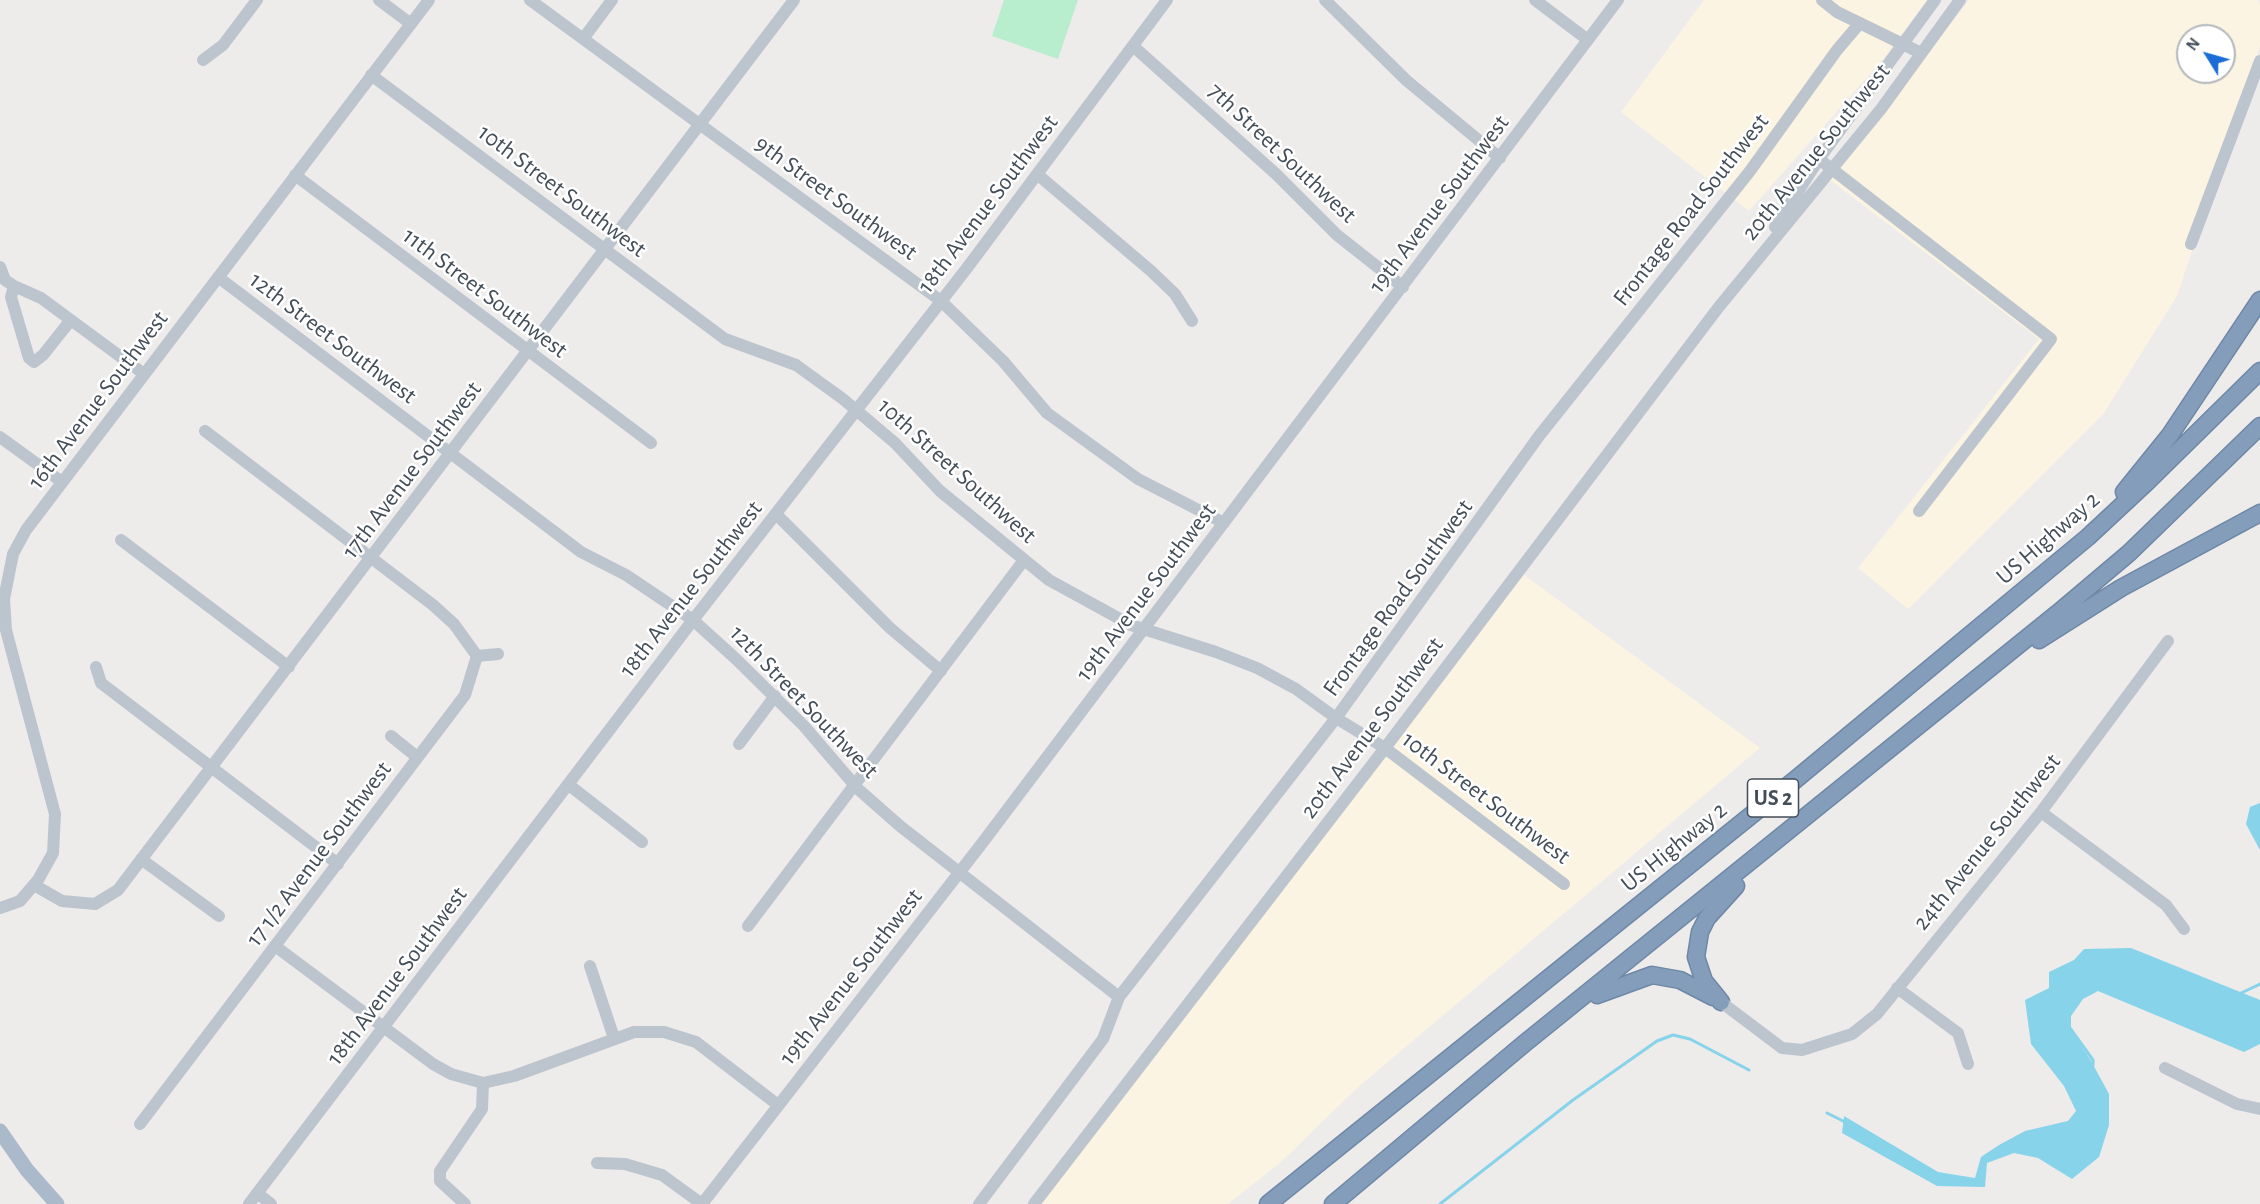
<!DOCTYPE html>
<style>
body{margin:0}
#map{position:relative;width:2260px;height:1204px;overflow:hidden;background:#eeebeb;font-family:"Alegreya Sans",sans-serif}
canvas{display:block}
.north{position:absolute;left:2176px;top:24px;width:60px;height:60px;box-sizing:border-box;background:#fff;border:2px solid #b4b8bc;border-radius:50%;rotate:307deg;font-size:16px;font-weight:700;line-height:24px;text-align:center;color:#444e58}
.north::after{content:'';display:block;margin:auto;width:21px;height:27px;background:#1b6bd8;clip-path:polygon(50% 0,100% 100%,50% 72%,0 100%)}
</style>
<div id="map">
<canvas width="2260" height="1204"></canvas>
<div class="north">N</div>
</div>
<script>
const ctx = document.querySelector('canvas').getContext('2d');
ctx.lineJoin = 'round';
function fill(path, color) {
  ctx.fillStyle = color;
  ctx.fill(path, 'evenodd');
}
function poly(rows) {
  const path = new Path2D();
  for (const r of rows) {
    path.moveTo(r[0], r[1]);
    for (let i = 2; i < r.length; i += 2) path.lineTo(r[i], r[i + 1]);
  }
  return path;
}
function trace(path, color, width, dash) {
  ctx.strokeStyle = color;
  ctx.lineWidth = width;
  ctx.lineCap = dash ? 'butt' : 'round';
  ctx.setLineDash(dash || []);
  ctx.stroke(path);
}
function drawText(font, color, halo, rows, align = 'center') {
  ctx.font = font + ' "Alegreya Sans",sans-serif';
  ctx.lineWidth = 5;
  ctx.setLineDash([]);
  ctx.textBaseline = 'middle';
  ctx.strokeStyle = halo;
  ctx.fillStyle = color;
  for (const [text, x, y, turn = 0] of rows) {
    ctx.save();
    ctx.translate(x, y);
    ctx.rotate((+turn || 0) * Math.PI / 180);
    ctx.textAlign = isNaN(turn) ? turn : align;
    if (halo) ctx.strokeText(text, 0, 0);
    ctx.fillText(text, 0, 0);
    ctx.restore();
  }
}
fill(poly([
 [1704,0,1927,0,1884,58,1749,211,1621,112],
 [1969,0,2258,0,2260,4,2260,46,2177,296,2104,413,1908,609,1858,568,2039,339,1830,180],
 [2188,36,2224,36,2224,72,2188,72],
 [1520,572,1760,748,1357,1088,1280,1163,1228,1204,1037,1204]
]), '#fbf4e2');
fill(poly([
 [1004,0,1078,0,1058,59,992,36]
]), '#b8edcd');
fill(poly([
 [2260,803,2260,850,2246,824,2250,807],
 [2131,948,2260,1000,2260,1044,2244,1052,2098,991,2083,999,2071,1016,2071,1031,2090,1059,2109,1094,2109,1125,2099,1157,2072,1179,2038,1158,2014,1153,1987,1163,1985,1187,1937,1186,1842,1133,1844,1116,1938,1172,1975,1178,1981,1157,1999,1145,2025,1131,2068,1121,2076,1111,2064,1086,2031,1044,2025,1000,2049,988,2049,972,2074,960,2084,949]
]), '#86d3ea');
trace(poly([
 [2239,994,2260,984],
 [2070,1028,2093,1060,2093,1065],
 [1827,1113,1847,1123],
 [1440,1204,1573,1100,1657,1041,1673,1035,1690,1039,1749,1070]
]), '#86d3ea', 3);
const highway = poly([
 [2124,492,2170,435,2260,300],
 [2039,640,2121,588,2260,513],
 [1597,995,1652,975,1680,980,1713,997],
 [1721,1002,1704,981,1696,957,1700,932,1707,918,1736,886],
 [1268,1204,1795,780,2088,537,2147,482,2260,371],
 [1333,1204,1525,1043,2058,613,2129,553,2260,426]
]);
trace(highway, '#6e88a6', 19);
trace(poly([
 [379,0,411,24],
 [530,0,941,301,1003,361,1047,413,1138,479,1224,523],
 [1325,0,1406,80,1500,158],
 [1535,0,1588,40],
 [1822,0,1837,12,1921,53],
 [583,39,612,0],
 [1133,46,1276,174,1337,235,1403,287],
 [203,60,223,45,257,0],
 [371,75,725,339,796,365,843,399,895,443,940,491,1049,580,1131,625,1216,652,1257,668,1296,689,1336,718,1385,748,1564,884],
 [1819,159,2051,339,1919,511],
 [1037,174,1151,271,1175,294,1192,321],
 [295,175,651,443],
 [1775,227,1819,159,1935,0],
 [2191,244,2260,61],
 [0,267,5,280,14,286,41,298,144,374],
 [218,277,581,552,626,575,693,620,736,659,804,726,858,789,900,826,1119,997],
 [14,286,11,297,29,358,34,362,43,355,70,321],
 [0,437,62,482],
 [776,514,890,628,941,671],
 [121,540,289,667],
 [477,656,498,654],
 [96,667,101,683,338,864],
 [391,736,417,757],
 [739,744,775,696],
 [569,785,642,842],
 [2041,812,2166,905,2184,929],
 [141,859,219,916],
 [34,885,62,901,95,904,118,890,794,0],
 [0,908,20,901,38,880,53,853,55,814,6,630,4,599,13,554,26,530,429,0],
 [748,926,1024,560],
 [275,946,433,1064,451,1074,483,1083,514,1076,634,1032,664,1032,696,1042,778,1105],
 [590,966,614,1038],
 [1897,988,1958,1033,1968,1064],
 [1721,1002,1782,1048,1802,1050,1852,1034,1877,1014,2041,812,2168,641],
 [2165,1068,2237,1104,2260,1109],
 [140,1124,465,695,477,656,454,624,433,605,205,431],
 [597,1163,625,1164,662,1175,702,1204],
 [257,1193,271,1204],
 [249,1204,693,620,967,268,1167,0],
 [465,1204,440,1181,440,1171,482,1109,483,1083],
 [702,1204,983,842,1618,0],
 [979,1204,1103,1039,1119,997,1336,718,1539,436,1750,171,1837,50,1860,23],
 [1034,1204,1385,748,1718,308,1881,109,1960,0]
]), '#bcc5ce', 12);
trace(poly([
 [0,1131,27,1170,57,1204]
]), '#abbacb', 15);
trace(highway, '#839dba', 16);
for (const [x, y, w] of [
 [1773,798,51]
]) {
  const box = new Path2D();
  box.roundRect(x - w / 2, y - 19, w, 38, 4.5);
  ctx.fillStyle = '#fff';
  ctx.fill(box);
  trace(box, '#444e58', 1.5);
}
drawText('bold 22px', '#444e58', null, [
 ["US 2",1773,798]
]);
drawText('24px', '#444e58', '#fff', [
 ["20th Avenue Southwest",1816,152,-51],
 ["7th Street Southwest",1282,153,43],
 ["10th Street Southwest",562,191,37],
 ["9th Street Southwest",836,198,36],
 ["18th Avenue Southwest",988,204,-53],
 ["19th Avenue Southwest",1439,204,-53],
 ["Frontage Road Southwest",1691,210,-52],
 ["11th Street Southwest",485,293,37],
 ["12th Street Southwest",333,338,37],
 ["16th Avenue Southwest",98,400,-53],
 ["17th Avenue Southwest",412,470,-53],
 ["10th Street Southwest",957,471,42],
 ["US Highway 2",2048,538,-41],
 ["18th Avenue Southwest",691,589,-52],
 ["19th Avenue Southwest",1146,592,-53],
 ["Frontage Road Southwest",1398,598,-54],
 ["12th Street Southwest",804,702,46],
 ["20th Avenue Southwest",1372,728,-53],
 ["10th Street Southwest",1486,798,37],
 ["24th Avenue Southwest",1987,842,-51],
 ["US Highway 2",1674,847,-39],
 ["17 1/2 Avenue Southwest",319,854,-53],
 ["18th Avenue Southwest",397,976,-53],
 ["19th Avenue Southwest",851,977,-52]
]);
</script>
